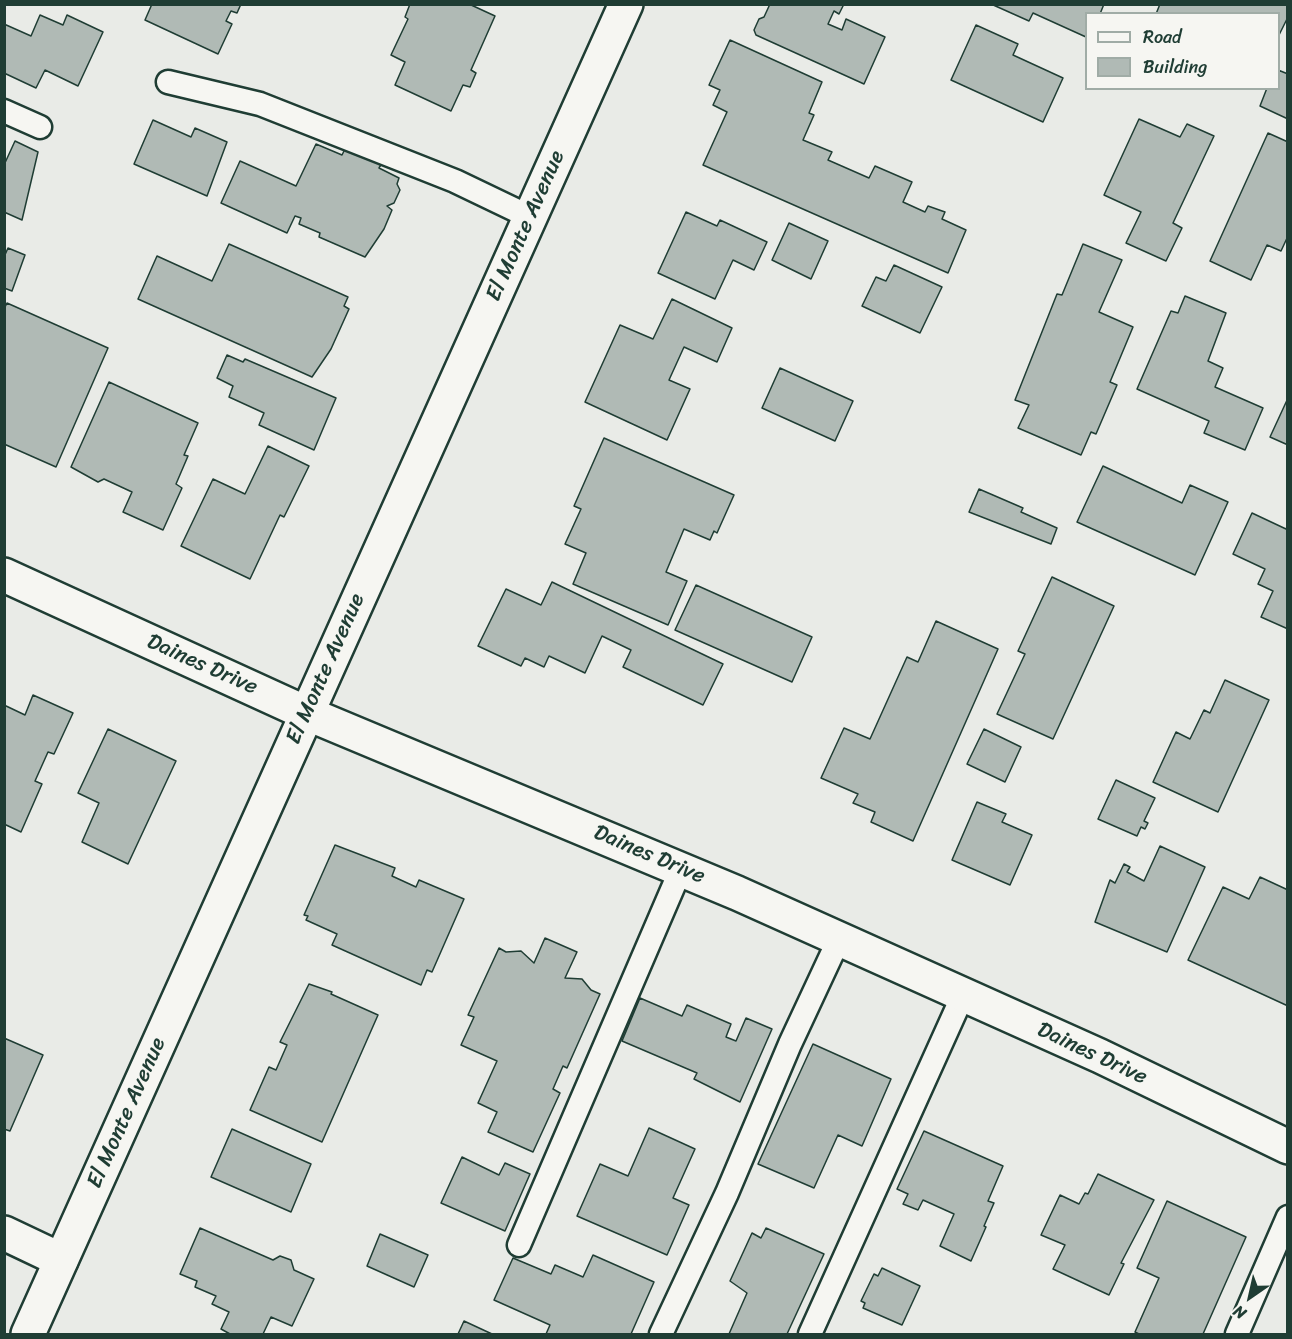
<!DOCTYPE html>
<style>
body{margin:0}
#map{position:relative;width:1292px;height:1339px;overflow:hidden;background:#e9ebe7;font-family:Sriracha,sans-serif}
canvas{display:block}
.frame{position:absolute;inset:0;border:6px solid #1f3d34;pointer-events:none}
.legend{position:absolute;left:1085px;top:12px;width:195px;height:78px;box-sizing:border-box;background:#f6f6f2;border:2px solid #a0aca6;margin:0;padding:8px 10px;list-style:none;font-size:18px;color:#1f3d34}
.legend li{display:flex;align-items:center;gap:12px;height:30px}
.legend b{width:30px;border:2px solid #a0aca6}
.north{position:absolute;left:1220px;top:1267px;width:60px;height:60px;-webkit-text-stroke:4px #f6f6f2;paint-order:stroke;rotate:214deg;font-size:16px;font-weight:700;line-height:24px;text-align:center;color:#1f3d34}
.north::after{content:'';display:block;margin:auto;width:21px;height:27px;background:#1f3d34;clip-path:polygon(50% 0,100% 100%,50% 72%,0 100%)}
</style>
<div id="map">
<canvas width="1292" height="1339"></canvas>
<div class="frame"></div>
<ul class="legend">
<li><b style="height:8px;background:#f6f6f2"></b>Road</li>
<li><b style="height:16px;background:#b0bab5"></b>Building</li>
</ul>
<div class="north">N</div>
</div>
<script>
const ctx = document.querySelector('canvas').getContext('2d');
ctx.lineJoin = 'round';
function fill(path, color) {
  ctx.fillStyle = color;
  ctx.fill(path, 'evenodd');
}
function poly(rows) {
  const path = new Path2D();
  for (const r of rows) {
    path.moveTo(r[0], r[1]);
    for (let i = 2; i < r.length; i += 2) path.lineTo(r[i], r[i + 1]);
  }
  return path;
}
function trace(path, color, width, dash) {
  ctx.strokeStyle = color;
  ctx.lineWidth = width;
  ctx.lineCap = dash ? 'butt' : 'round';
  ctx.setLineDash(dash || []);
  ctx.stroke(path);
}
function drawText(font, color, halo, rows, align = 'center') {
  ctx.font = font + ' Sriracha,sans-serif';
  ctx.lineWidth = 4.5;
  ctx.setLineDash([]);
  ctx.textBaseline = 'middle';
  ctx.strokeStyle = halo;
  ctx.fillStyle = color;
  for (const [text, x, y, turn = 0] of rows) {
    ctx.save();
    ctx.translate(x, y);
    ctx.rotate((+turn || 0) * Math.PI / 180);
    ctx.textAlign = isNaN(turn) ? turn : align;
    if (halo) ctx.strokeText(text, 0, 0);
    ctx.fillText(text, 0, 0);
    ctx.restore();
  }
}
const building = poly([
 [152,4,241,4,237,13,231,11,226,21,232,24,218,54,145,20,152,4],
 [410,4,469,4,495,16,471,70,476,73,470,87,463,85,451,111,395,85,405,62,391,55,408,19,405,17,410,4],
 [770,4,844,4,839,14,834,11,828,24,842,30,846,19,885,37,864,84,756,35,754,30,759,19,764,17,770,4],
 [991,4,1104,4,1100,14,1086,14,1086,37,1033,13,1029,21,991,4],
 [1160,4,1288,4,1288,17,1278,37,1278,14,1156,14,1160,4],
 [40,15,63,25,67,15,103,32,78,86,45,70,36,88,4,73,4,24,31,36,40,15],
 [976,25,1018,44,1013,55,1063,78,1043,122,951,80,976,25],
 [730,40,822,82,809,113,814,115,803,140,832,152,828,160,869,178,875,166,912,182,903,202,925,212,928,206,945,212,942,219,966,230,948,273,703,165,727,112,713,105,720,90,709,85,730,40],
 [1278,70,1288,74,1288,119,1260,106,1267,88,1278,88,1278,70],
 [1139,119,1180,137,1187,124,1214,136,1173,223,1182,228,1166,261,1126,243,1141,212,1104,195,1139,119],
 [153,120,191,137,195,128,227,142,207,196,134,164,153,120],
 [1268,133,1288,142,1288,236,1281,251,1267,245,1251,280,1210,261,1268,133],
 [15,141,38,152,22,220,4,212,4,165,15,141],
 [316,144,342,155,346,147,382,163,379,168,399,178,397,184,400,190,394,203,387,206,392,210,384,229,365,257,319,237,320,233,299,224,301,218,295,216,287,233,221,203,240,161,296,186,316,144],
 [686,212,717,226,720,220,767,242,754,270,733,260,715,299,658,273,686,212],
 [789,223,828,241,811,279,772,260,789,223],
 [229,244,348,297,344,306,349,309,331,349,312,377,138,299,157,256,212,281,229,244],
 [1083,244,1122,260,1099,312,1133,327,1110,382,1117,385,1096,434,1091,432,1081,455,1018,428,1029,405,1015,400,1057,294,1062,295,1083,244],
 [8,248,25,255,12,291,4,288,4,257,8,248],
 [894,265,942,287,920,333,862,306,876,277,886,281,894,265],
 [1185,296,1226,313,1208,361,1223,368,1215,387,1263,408,1245,450,1204,433,1209,421,1137,389,1171,311,1178,313,1185,296],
 [672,299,732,328,717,362,684,347,669,380,690,389,667,440,585,402,620,325,653,339,672,299],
 [7,303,108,348,56,467,4,444,4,309,7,303],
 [227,355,243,362,245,359,336,398,314,450,259,425,264,413,229,397,233,386,217,378,227,355],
 [780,368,853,401,835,441,762,408,780,368],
 [109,382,198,423,184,455,188,456,176,484,182,488,163,530,123,512,132,492,104,479,98,482,71,467,109,382],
 [1288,398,1288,445,1270,437,1288,398],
 [604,438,734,495,717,533,714,531,710,540,684,529,666,572,687,581,668,625,573,584,586,553,565,544,581,509,574,506,604,438],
 [268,446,309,466,284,517,280,515,250,579,181,546,213,479,245,494,268,446],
 [1103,466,1182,503,1190,485,1228,502,1195,575,1077,522,1103,466],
 [979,489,1023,508,1021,512,1057,528,1051,544,969,512,979,489],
 [1252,513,1286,529,1288,525,1288,629,1261,617,1273,591,1258,584,1265,569,1233,554,1252,513],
 [1052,577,1114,606,1053,739,997,714,1025,654,1018,651,1052,577],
 [552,582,723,664,703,705,623,667,631,650,602,636,585,673,549,656,544,667,525,658,521,666,478,646,506,589,541,605,552,582],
 [696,585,812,637,792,682,675,630,696,585],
 [936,621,998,649,913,841,871,822,875,812,853,803,858,794,821,778,844,728,870,739,907,657,918,662,936,621],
 [1225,680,1269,700,1218,812,1153,782,1176,732,1190,739,1204,710,1210,713,1225,680],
 [33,695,73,713,54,754,48,752,35,781,42,784,21,832,4,824,4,705,25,715,33,695],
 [108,729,176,761,128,864,82,842,99,803,78,793,108,729],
 [984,729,1021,747,1005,782,967,764,984,729],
 [1116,780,1155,798,1144,821,1148,823,1145,829,1141,827,1137,836,1098,819,1116,780],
 [977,802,1006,814,1002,822,1032,835,1010,885,952,860,977,802],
 [335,845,395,868,392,876,416,887,419,880,464,899,432,972,427,970,421,985,332,945,337,934,306,920,308,916,304,915,335,845],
 [1160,846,1205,867,1167,952,1095,922,1110,880,1115,883,1124,864,1130,867,1127,872,1144,881,1160,846],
 [1260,877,1288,890,1288,1006,1188,960,1223,887,1249,899,1260,877],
 [545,938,577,952,565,978,582,979,591,990,600,994,567,1068,563,1066,553,1089,560,1093,533,1152,488,1132,497,1112,478,1103,497,1061,461,1045,474,1017,468,1015,499,948,506,952,521,951,534,963,545,938],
 [309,984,332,992,331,994,378,1015,322,1142,250,1110,269,1067,276,1070,287,1045,280,1042,309,984],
 [640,998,682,1016,687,1005,731,1024,726,1037,736,1041,746,1018,772,1029,740,1102,694,1079,697,1073,622,1041,640,998],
 [4,1038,43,1055,10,1131,4,1129,4,1038],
 [813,1044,891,1079,862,1146,838,1135,814,1188,758,1164,813,1044],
 [649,1128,695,1149,673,1198,689,1205,667,1255,577,1216,600,1164,628,1176,649,1128],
 [232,1129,311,1164,291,1212,211,1177,232,1129],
 [924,1131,1003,1166,988,1201,994,1203,984,1226,986,1227,971,1261,940,1246,954,1214,923,1200,918,1210,903,1204,908,1194,897,1189,924,1131],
 [462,1157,499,1175,505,1163,530,1174,505,1231,441,1203,462,1157],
 [1098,1174,1154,1200,1121,1263,1124,1264,1109,1295,1053,1269,1065,1245,1041,1235,1060,1195,1079,1204,1085,1193,1088,1194,1098,1174],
 [1167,1201,1246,1237,1203,1334,1139,1334,1135,1332,1159,1278,1137,1268,1167,1201],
 [200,1228,273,1260,280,1256,291,1260,294,1270,314,1279,292,1326,271,1317,263,1334,230,1334,221,1329,229,1312,212,1304,216,1296,195,1287,197,1281,180,1274,200,1228],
 [766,1228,824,1254,787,1334,729,1334,747,1293,730,1281,752,1233,761,1238,766,1228],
 [380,1234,428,1255,414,1287,367,1266,380,1234],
 [593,1255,654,1282,631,1334,546,1334,550,1325,494,1300,513,1258,551,1274,555,1265,583,1277,593,1255],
 [882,1268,920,1286,902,1325,863,1308,865,1303,861,1301,874,1274,878,1276,882,1268],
 [464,1321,492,1334,458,1334,464,1321]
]);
fill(building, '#b0bab5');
trace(building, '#1f3d34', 1.5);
const lane = poly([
 [168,82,260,104,455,181,530,217],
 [4,111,40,127],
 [519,1245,681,869],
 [661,1334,727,1193,790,1044,839,939],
 [810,1334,963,995],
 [1237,1334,1288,1217]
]);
const street = poly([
 [4,575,306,713,737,893,1100,1056,1288,1147],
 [4,1233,61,1260]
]);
const secondary = poly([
 [28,1334,626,4]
]);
trace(lane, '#1f3d34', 27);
trace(street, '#1f3d34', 38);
trace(secondary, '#1f3d34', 38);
trace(lane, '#f6f6f2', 22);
trace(street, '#f6f6f2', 33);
trace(secondary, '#f6f6f2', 33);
drawText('22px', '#1f3d34', '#f6f6f2', [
 ["El Monte Avenue",526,226,-66],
 ["Daines Drive",202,665,24],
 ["El Monte Avenue",326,669,-66],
 ["Daines Drive",649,855,23],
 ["Daines Drive",1092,1054,25],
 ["El Monte Avenue",127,1113,-66]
]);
</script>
